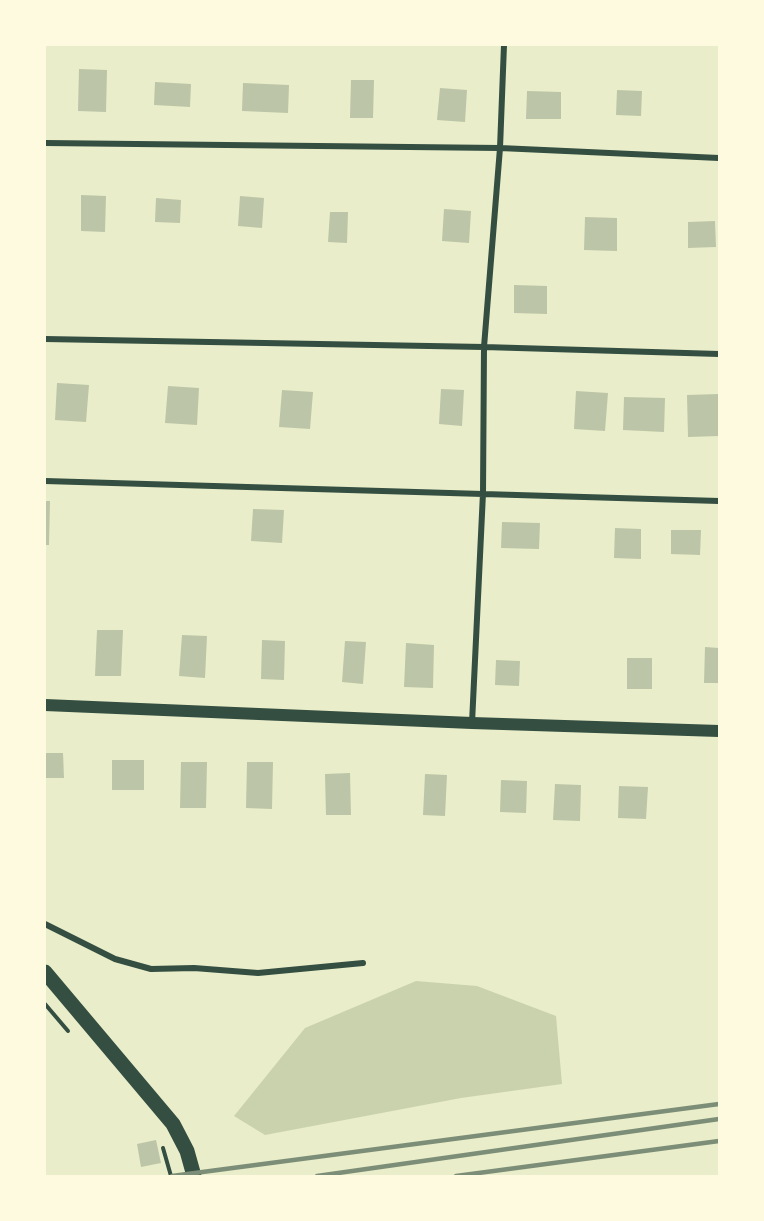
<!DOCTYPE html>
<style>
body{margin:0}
#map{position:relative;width:764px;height:1221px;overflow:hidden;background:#e9edc9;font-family:Inter,sans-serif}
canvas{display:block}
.frame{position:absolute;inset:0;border:46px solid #fefae0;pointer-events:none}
</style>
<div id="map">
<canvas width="764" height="1221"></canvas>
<div class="frame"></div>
</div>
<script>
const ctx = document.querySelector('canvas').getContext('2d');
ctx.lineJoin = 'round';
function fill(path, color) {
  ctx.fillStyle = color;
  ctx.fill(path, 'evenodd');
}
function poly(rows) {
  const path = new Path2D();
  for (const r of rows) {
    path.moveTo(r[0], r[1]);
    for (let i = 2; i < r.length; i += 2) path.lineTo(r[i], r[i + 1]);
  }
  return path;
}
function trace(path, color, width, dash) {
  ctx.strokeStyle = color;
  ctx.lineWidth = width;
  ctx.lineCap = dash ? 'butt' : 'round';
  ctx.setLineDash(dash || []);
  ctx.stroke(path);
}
fill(poly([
 [416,981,477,986,556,1016,562,1084,461,1098,265,1135,234,1116,305,1028]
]), '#cad2ad');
fill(poly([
 [79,69,107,70,106,112,78,111],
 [351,80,374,80,373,118,350,118],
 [155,82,191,84,190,107,154,105],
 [243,83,289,85,288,113,242,111],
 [440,88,467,90,465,122,437,120],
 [617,90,642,91,641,116,616,115],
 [527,91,561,92,561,119,526,119],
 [81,195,106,196,105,232,81,231],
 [240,196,264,198,262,228,238,226],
 [156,198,181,200,180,223,155,222],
 [444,209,471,211,469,243,442,241],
 [330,212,348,212,347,243,328,242],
 [585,217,617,218,617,251,584,250],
 [715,221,716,247,688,248,688,222],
 [514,285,547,286,547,314,514,313],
 [57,383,89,385,86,422,55,420],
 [168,386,199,388,197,425,165,423],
 [441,389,464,390,462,426,439,424],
 [282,390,313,392,310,429,279,427],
 [576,391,608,393,605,431,574,429],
 [719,394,719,436,688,437,687,395],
 [624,397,665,398,664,432,623,430],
 [45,501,50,501,49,545,45,545],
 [253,509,284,510,282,543,251,541],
 [502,522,540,523,539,549,501,548],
 [615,528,641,529,641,559,614,558],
 [671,530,701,530,700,555,671,554],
 [97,630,123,630,121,676,95,676],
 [182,635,207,636,205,678,179,676],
 [262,640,285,641,284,680,261,679],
 [345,641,366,642,363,684,342,682],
 [406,643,434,645,433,688,404,687],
 [705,647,719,648,719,683,704,683],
 [627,658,652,658,652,689,627,689],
 [496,660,520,661,519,686,495,685],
 [45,753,63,753,64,778,45,778],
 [112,760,144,760,144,790,112,790],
 [181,762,207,762,206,808,180,808],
 [247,762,273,762,272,809,246,808],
 [350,773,351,815,326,815,325,774],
 [425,774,447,775,445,816,423,815],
 [501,780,527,781,526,813,500,812],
 [555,784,581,785,580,821,553,820],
 [619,786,648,787,646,819,618,818],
 [156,1140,161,1163,141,1167,137,1144]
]), '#bcc5a7');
trace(poly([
 [45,1004,68,1031],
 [163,1148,171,1176]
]), '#344e41', 4);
trace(poly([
 [45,143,500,148,719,158],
 [45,339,484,347,719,354],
 [45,481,719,501],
 [472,723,483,493,484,347,500,148,504,45],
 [45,924,115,959,151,969,194,968,258,973,363,963]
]), '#344e41', 6);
trace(poly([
 [45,705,472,723,719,731]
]), '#344e41', 12);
trace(poly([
 [45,972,173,1124,187,1151,194,1176]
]), '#344e41', 15);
trace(poly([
 [172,1176,719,1104],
 [317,1176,719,1119],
 [456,1176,719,1141]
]), '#7c8e77', 4.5);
</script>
